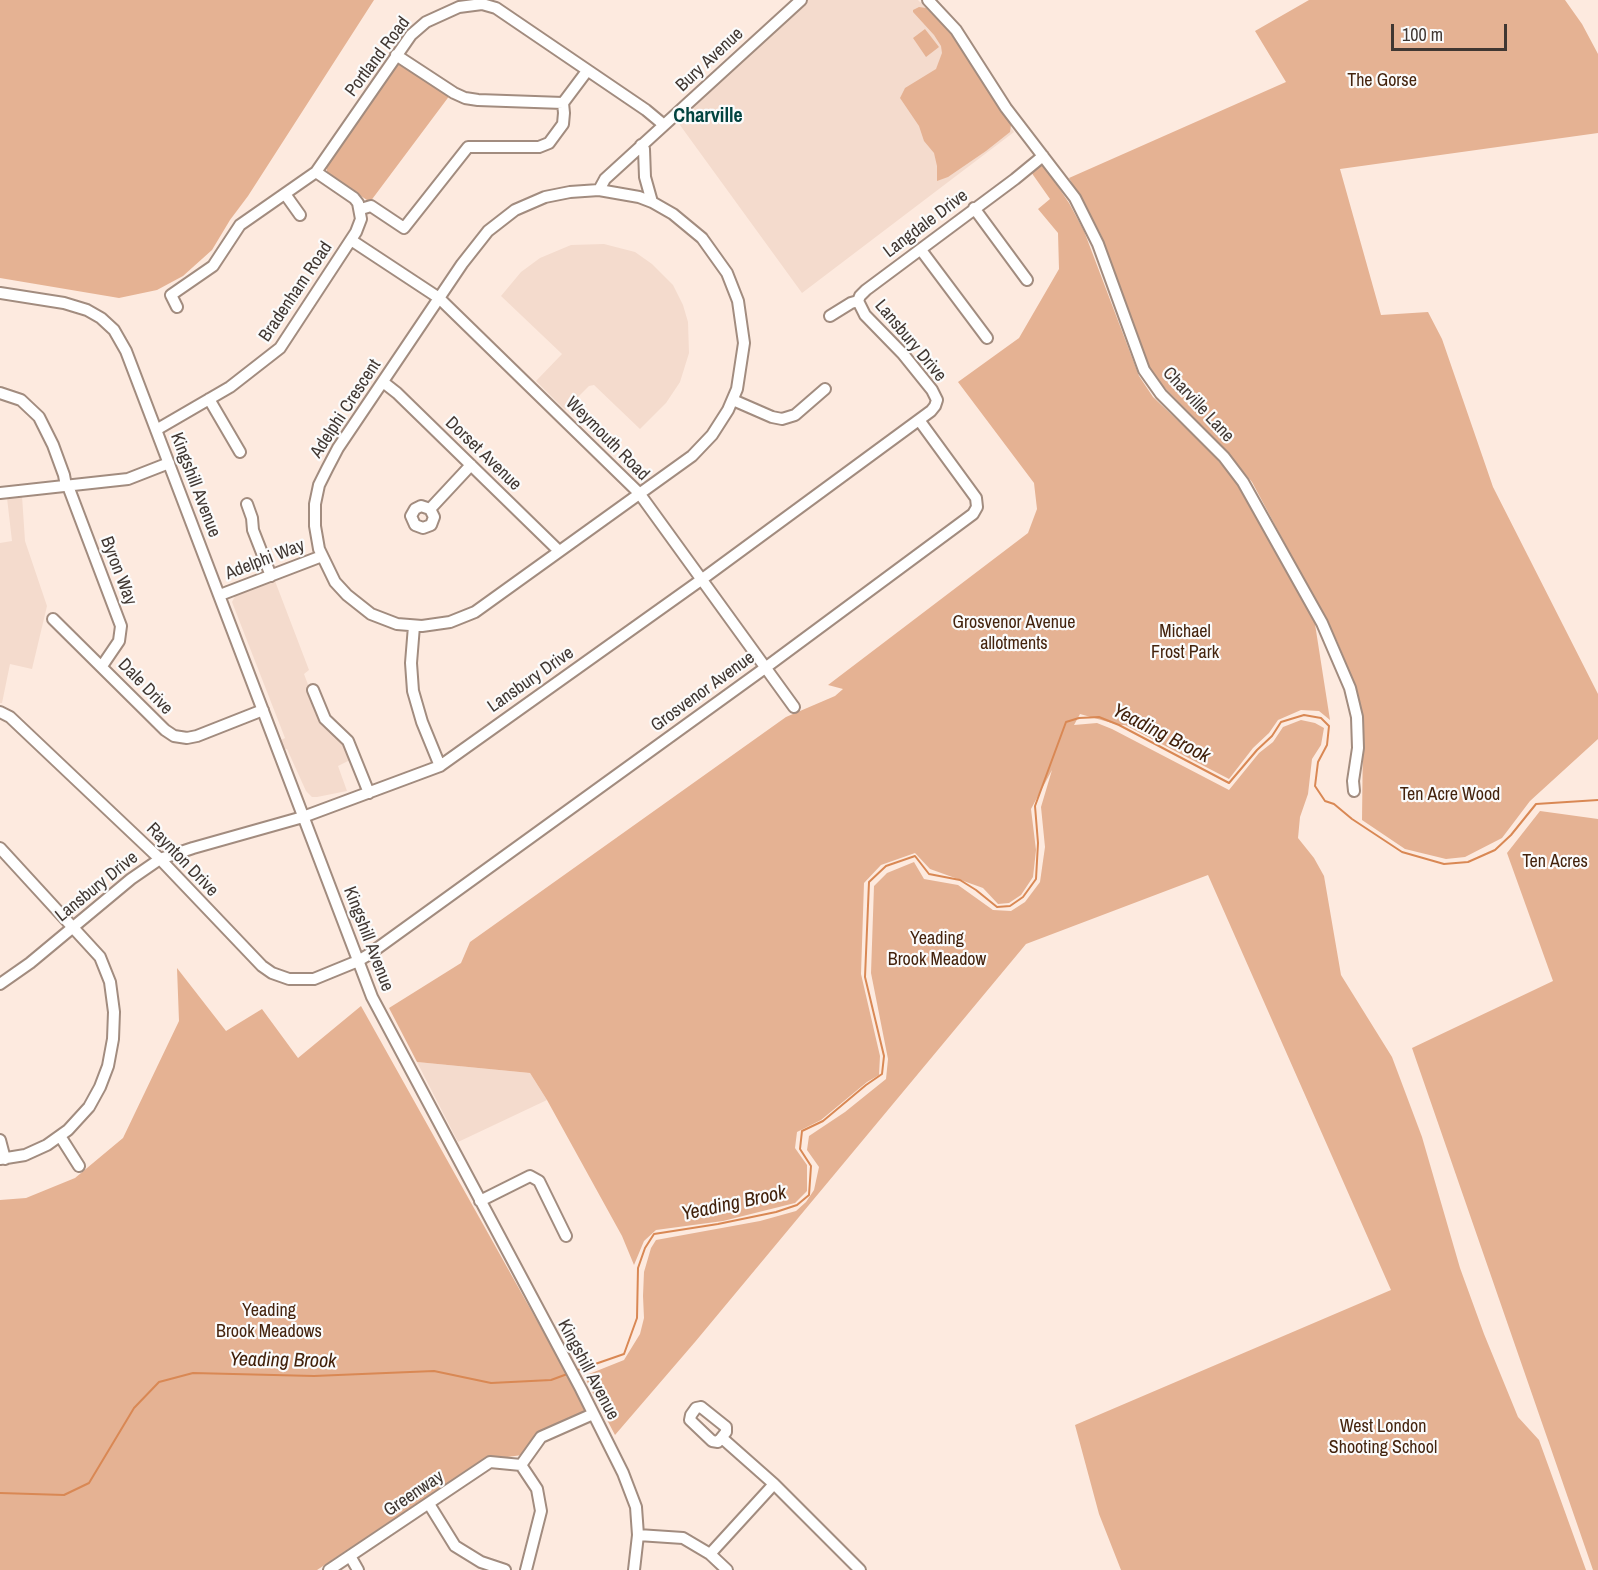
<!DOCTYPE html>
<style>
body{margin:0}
#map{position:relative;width:1598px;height:1570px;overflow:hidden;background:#fdeadf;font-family:"Archivo Narrow",sans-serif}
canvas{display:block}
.scale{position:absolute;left:1391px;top:24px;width:116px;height:27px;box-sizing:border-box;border:3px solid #403732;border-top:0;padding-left:8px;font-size:18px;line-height:21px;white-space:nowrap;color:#403732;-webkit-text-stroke:4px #fbfbfb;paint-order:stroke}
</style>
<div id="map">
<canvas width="1598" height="1570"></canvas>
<div class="scale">100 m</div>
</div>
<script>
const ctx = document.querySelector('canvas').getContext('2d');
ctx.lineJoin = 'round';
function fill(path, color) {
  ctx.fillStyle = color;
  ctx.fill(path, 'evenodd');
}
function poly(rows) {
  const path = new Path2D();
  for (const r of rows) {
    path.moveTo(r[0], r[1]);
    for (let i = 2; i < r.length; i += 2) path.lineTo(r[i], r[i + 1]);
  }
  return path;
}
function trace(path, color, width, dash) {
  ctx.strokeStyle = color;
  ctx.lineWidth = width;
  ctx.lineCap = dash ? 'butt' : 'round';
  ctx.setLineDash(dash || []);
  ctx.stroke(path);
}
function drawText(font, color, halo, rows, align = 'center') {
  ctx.font = font + ' "Archivo Narrow",sans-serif';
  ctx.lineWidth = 4.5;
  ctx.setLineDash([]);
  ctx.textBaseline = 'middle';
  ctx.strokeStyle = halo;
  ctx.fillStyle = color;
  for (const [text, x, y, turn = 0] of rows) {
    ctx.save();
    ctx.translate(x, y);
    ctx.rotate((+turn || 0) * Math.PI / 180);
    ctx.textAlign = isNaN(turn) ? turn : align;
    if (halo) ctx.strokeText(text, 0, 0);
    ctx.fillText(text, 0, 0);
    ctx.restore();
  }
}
fill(poly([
 [808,0,918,0,932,14,1014,132,802,293,677,121,711,88],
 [604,244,635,252,652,264,673,285,683,305,688,322,689,353,680,382,666,403,640,429,594,385,589,386,565,410,536,381,562,354,501,296,521,272,540,258,571,245],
 [22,496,25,541,47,606,32,669,10,664,2,703,0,703,0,543,12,541,7,498],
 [275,581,309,670,304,674,323,724,343,743,350,760,338,766,347,791,317,797,312,797,306,791,287,749,284,749,281,740,285,738,232,602,235,596],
 [417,1062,530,1073,547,1100,458,1142]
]), '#f4dbcd');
fill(poly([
 [0,0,374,0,248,196,230,220,212,250,183,276,157,290,119,298,0,278],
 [1309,0,1565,0,1582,24,1598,54,1598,133,1340,169,1381,315,1428,312,1442,339,1493,487,1598,694,1598,739,1530,801,1502,838,1465,857,1446,859,1405,849,1362,820,1363,737,1361,709,1351,675,1337,641,1252,482,1221,445,1162,385,1147,366,1101,235,1069,178,1286,82,1255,31],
 [919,7,926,8,949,31,1011,125,1010,132,986,151,948,177,937,181,937,166,934,153,924,141,919,126,900,98,905,88,936,69,942,53,941,46,934,35,913,12,913,10],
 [925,29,939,47,926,57,913,38],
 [402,63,450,95,370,202,329,175,327,172,326,164,394,64],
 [1042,163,1069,203,1084,231,1139,376,1153,397,1209,450,1236,481,1283,562,1298,584,1315,624,1330,720,1319,711,1301,710,1278,720,1269,733,1253,748,1229,779,1125,725,1119,725,1080,714,1074,725,1097,723,1112,729,1229,790,1259,753,1273,742,1283,727,1301,720,1315,723,1324,728,1321,745,1312,759,1308,794,1300,817,1298,838,1314,858,1324,876,1341,975,1392,1057,1422,1137,1460,1268,1484,1334,1518,1417,1539,1440,1586,1570,1121,1570,1099,1514,1075,1425,1391,1290,1208,875,1026,944,695,1342,615,1435,584,1376,624,1360,640,1334,644,1318,643,1296,644,1272,651,1248,656,1240,760,1221,796,1211,806,1202,814,1190,819,1167,807,1150,809,1136,845,1112,886,1079,888,1059,871,973,874,886,887,873,914,862,924,879,958,885,993,910,1011,911,1025,902,1040,882,1045,847,1041,807,1052,770,1031,809,1036,850,1033,877,1021,895,1009,903,998,904,983,888,930,869,915,853,881,865,864,883,861,974,880,1056,879,1075,867,1082,821,1120,797,1132,795,1148,807,1165,807,1191,795,1203,723,1221,656,1230,644,1241,634,1265,622,1236,547,1100,530,1073,417,1062,389,1008,461,963,470,942,786,717,835,696,843,689,828,685,1028,533,1037,509,1034,483,958,382,1019,338,1059,269,1058,233,1038,209,1050,199,1031,172],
 [1540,811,1598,819,1598,1570,1593,1570,1412,1048,1553,981,1507,853],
 [177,968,226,1031,262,1009,298,1058,361,1006,588,1412,537,1432,522,1455,486,1460,317,1570,0,1570,0,1200,26,1198,75,1178,123,1138,179,1021]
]), '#e5b293');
trace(poly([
 [575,1371,624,1354,637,1318,638,1268,645,1248,654,1234,718,1224,776,1212,797,1205,809,1195,811,1166,800,1149,802,1131,823,1121,866,1085,882,1074,884,1056,865,977,869,882,886,866,915,856,929,874,960,880,976,890,997,907,1010,906,1023,897,1036,879,1038,843,1035,806,1066,722,1079,718,1099,717,1119,725,1229,783,1257,750,1272,736,1281,722,1304,715,1321,718,1329,726,1327,745,1318,762,1315,786,1325,801,1334,804,1352,819,1402,852,1444,864,1468,862,1495,850,1511,835,1536,804,1598,800],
 [0,1493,64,1495,89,1483,134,1408,159,1382,193,1373,314,1376,434,1371,491,1383,551,1380,570,1373]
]), '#d98854', 2);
const minor = poly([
 [928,0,956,30,1006,108,1075,198,1098,244,1144,370,1161,394,1224,457,1243,482,1322,623,1350,688,1357,717,1358,748,1353,781,1354,791],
 [396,55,454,93,465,98,478,100,563,103],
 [641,145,644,149,645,177,652,202],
 [599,190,639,197,652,202,673,214,702,238,727,273,738,301,744,343,737,389,728,410,712,435,692,456,475,612,450,622,422,626,397,624,371,614,347,595,335,582,319,549,315,526,315,504,319,485,327,469,338,448,462,264,488,231,515,210,545,197,570,192,599,190],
 [599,190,605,179,801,0],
 [285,194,300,215],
 [974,208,1027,280],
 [361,209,371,206,404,228,468,147,539,147,549,143,563,124,564,113,563,103,587,71],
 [351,240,439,298,639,493,794,707],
 [921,250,987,338],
 [0,293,64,303,87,310,101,318,114,330,126,351,372,997,581,1389,623,1473,636,1507,638,1535,634,1570],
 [177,307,171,295,213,266,240,225,316,172,411,35,426,22,459,7,482,4,496,8,646,110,664,125],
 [830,316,851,303,858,301,860,296,866,290,1015,179,1043,156],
 [383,382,397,393,559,551],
 [0,393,21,400,39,417,53,445,64,475,66,486],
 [209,399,240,452],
 [733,400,772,417,782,419,795,415,825,389],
 [156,430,230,387,280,348,356,232,361,219,358,203,354,198,316,172],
 [68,486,121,626,119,641,102,666],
 [0,493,128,479,169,463],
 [247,504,252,518,253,530,271,576],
 [430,509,421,506,415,509,411,516,415,525,423,528,431,525,434,517,430,509,471,465],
 [220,595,322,556],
 [53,619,165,730,174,736,187,738,197,736,263,710],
 [414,626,411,663,413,691,422,722,440,766],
 [313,690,325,719,348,741,369,793],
 [0,712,10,717,160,859,262,966,272,973,289,979,314,979,358,961,368,955,765,668,973,514,977,507,976,498,919,420],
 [0,848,100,957,110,982,114,1012,113,1039,108,1066,100,1087,89,1107,68,1130,47,1145,25,1155,0,1159],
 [0,984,30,963,131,879,160,859,193,848,303,817,440,766,701,580,931,411,935,406,937,400,932,390,903,354,865,315,858,301],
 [60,1136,79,1166],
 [0,1140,5,1159],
 [480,1201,530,1176,539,1181,566,1236],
 [701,1407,726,1427,726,1432,718,1442,712,1441,690,1420,691,1415,696,1408,701,1407],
 [722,1438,774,1484,860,1570],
 [521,1465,537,1489,541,1511,526,1570],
 [521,1465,541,1437,593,1414],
 [429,1504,455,1546,481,1562,505,1570],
 [638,1535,683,1538,710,1554,727,1570],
 [710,1554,774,1484],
 [350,1556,358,1570],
 [329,1570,490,1462,521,1465]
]);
trace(minor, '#a28c7f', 14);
trace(minor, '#fff', 10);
drawText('18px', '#403732', '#fbfbfb', [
 ["Portland Road",378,57,-53],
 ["Bury Avenue",710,60,-43],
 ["Langdale Drive",926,224,-37],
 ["Bradenham Road",296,292,-56],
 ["Lansbury Drive",910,341,50],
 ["Charville Lane",1198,405,47],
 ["Adelphi Crescent",346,409,-57],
 ["Weymouth Road",607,439,45],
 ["Dorset Avenue",483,454,44],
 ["Kingshill Avenue",195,485,69],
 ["Adelphi Way",265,560,-21],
 ["Byron Way",118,571,69],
 ["Lansbury Drive",531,680,-35],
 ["Dale Drive",145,687,46],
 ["Grosvenor Avenue",703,692,-36],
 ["Raynton Drive",182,860,46],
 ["Lansbury Drive",97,887,-39],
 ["Kingshill Avenue",368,939,69],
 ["Kingshill Avenue",588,1370,62],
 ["Greenway",414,1494,-34]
]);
drawText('18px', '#44230d', '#fbfbfb', [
 ["The Gorse",1382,81],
 ["Grosvenor Avenue",1014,623],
 ["allotments",1014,644],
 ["Michael",1185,632],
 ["Frost Park",1185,653],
 ["Ten Acre Wood",1450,795],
 ["Ten Acres",1555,862],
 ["Yeading",937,939],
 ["Brook Meadow",937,960],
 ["Yeading",269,1311],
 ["Brook Meadows",269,1332],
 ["West London",1383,1427],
 ["Shooting School",1383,1448]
]);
drawText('bold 20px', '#024440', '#fbfbfb', [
 ["Charville",708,117]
]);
drawText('italic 20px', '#41200a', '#fbfbfb', [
 ["Yeading Brook",1161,734,27],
 ["Yeading Brook",734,1204,-12],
 ["Yeading Brook",283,1361,1]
]);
</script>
